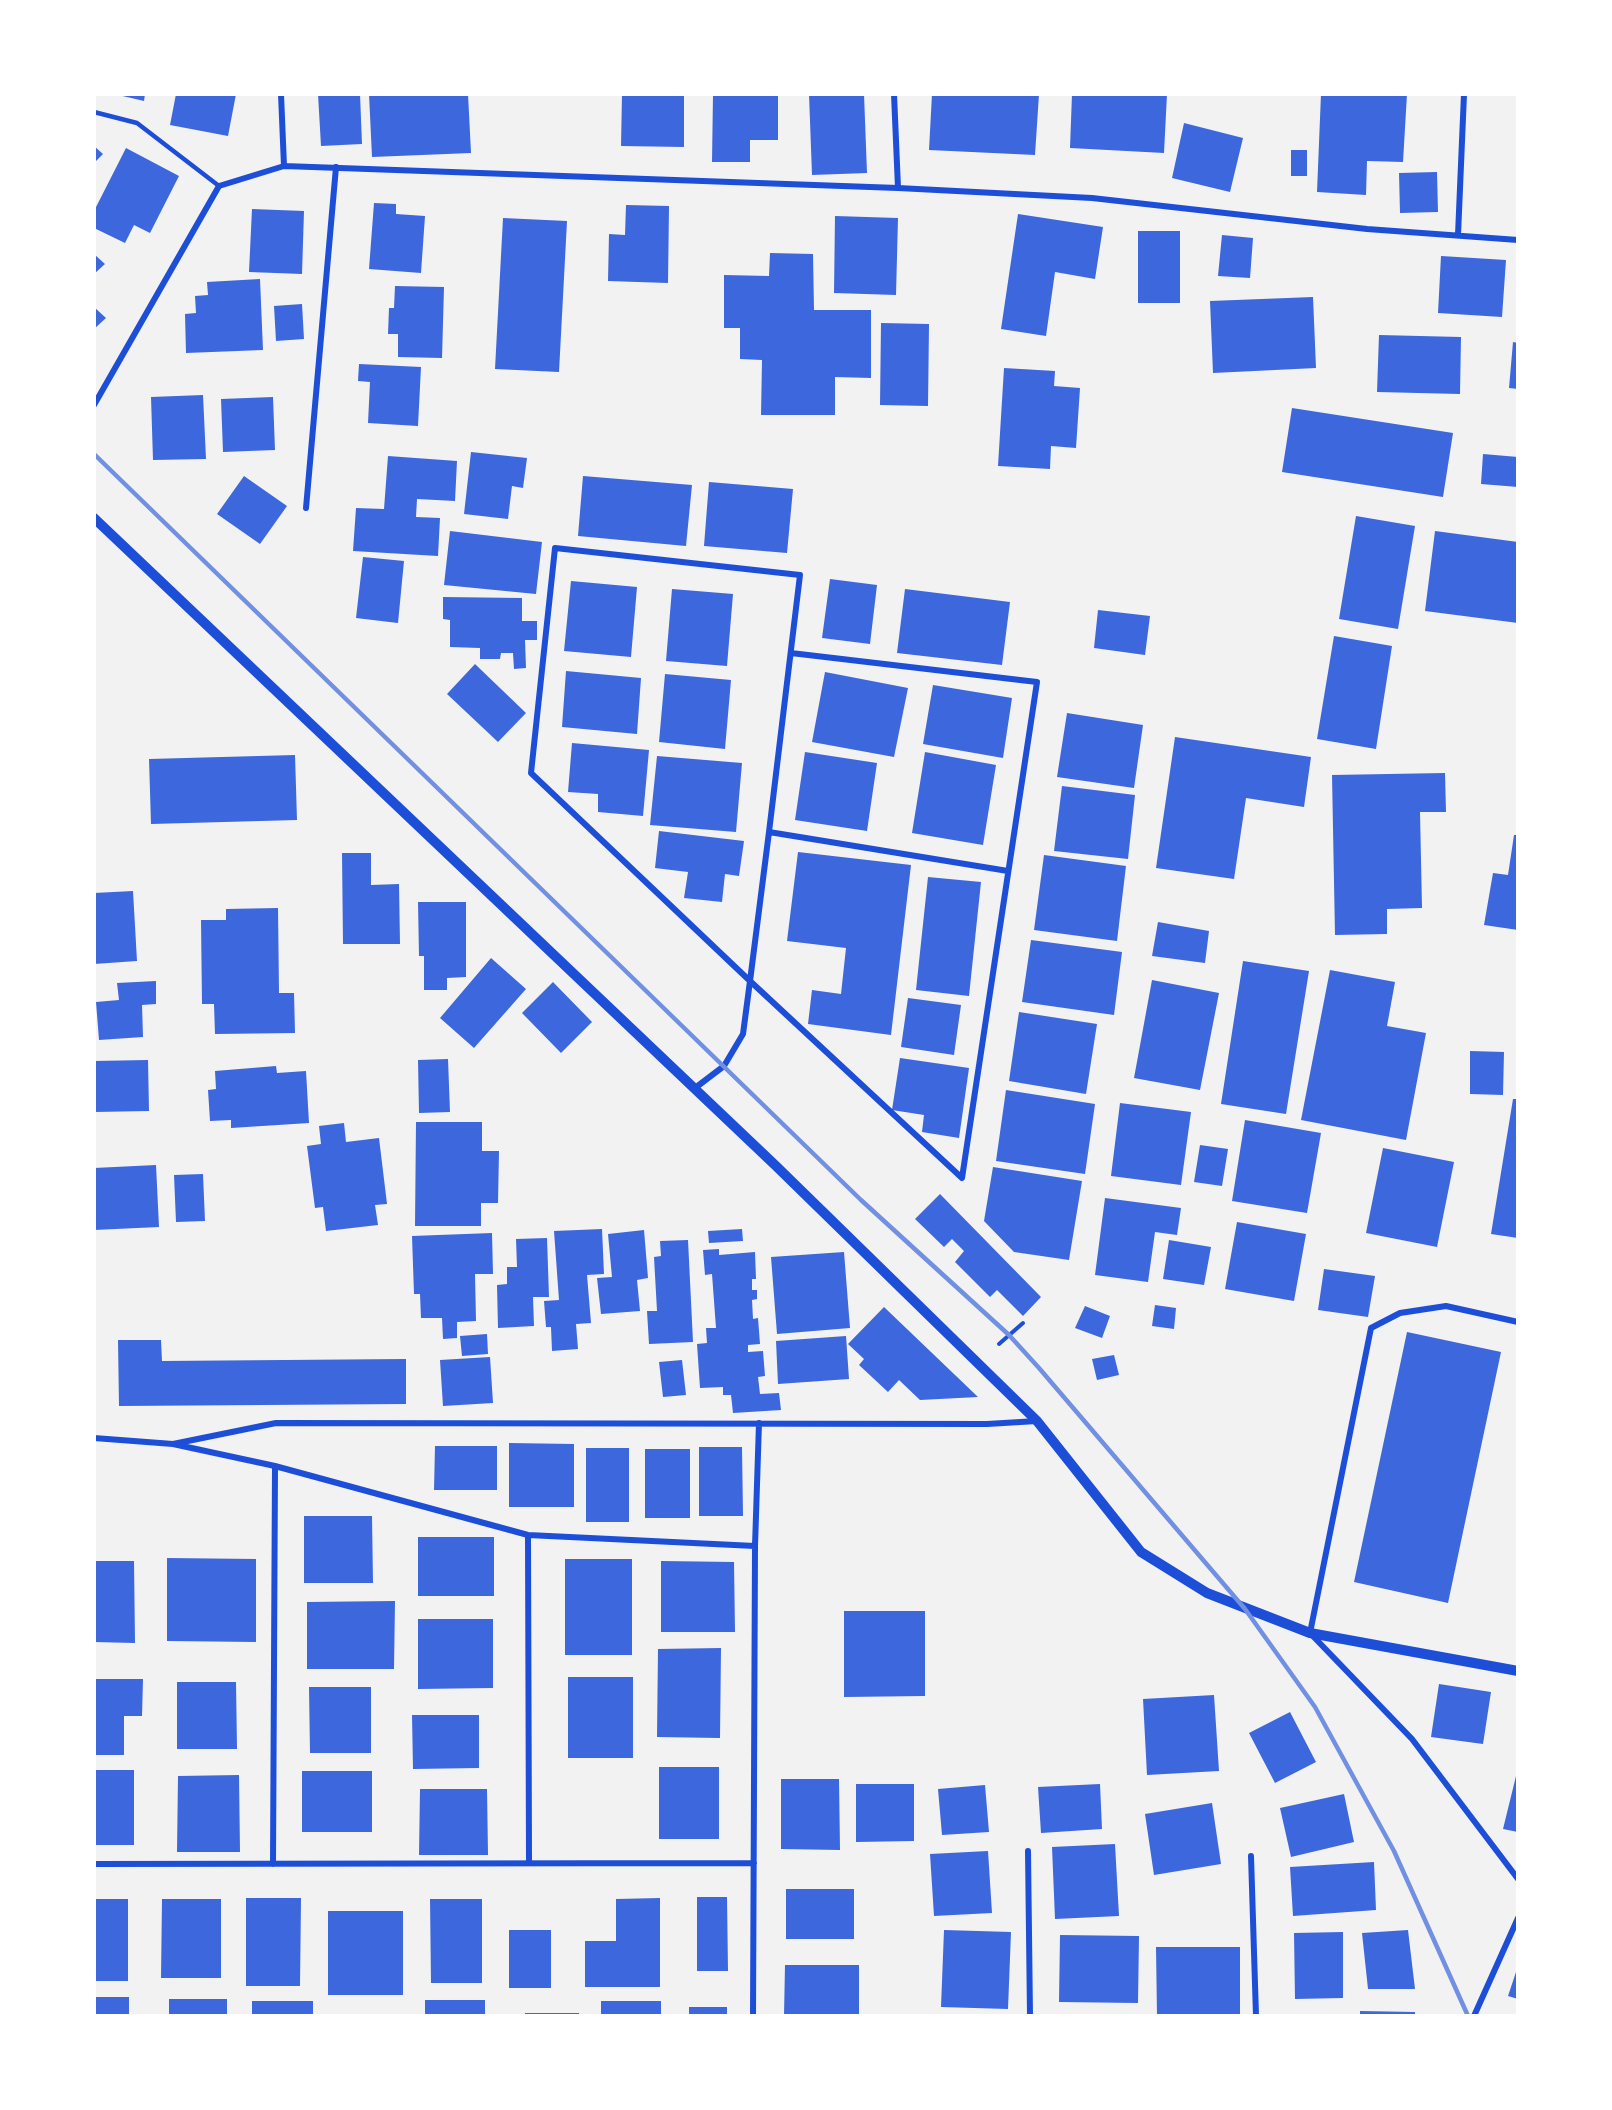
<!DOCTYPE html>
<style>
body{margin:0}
#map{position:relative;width:1612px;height:2110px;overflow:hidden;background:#f2f2f2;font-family:Rubik,sans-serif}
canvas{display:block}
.frame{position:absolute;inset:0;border:96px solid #fff;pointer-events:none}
</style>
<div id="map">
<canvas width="1612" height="2110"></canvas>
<div class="frame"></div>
</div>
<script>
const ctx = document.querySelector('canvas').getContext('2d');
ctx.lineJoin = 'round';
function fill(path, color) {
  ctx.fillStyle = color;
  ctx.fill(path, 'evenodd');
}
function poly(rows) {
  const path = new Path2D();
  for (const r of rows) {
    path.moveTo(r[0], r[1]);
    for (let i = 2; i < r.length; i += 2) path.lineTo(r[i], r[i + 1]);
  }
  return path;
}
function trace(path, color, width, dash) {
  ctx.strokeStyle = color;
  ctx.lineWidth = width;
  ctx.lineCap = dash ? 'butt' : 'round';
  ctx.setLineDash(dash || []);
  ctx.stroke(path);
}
fill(poly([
 [114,94,145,94,144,101],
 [176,94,236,94,228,136,170,125],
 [318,94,360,94,362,144,321,146],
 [369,94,468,94,471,153,372,157],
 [622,94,684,94,684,147,621,146],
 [713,94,778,94,778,140,750,140,750,162,712,162],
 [809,94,864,94,867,173,812,175],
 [932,94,1039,94,1035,155,929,150],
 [1072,94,1167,94,1164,153,1070,148],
 [1321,94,1407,94,1403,162,1367,161,1366,195,1317,192],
 [1184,123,1243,138,1230,192,1172,178],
 [94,146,103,154,94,163],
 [126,148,179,176,150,233,134,225,125,243,94,228,94,211],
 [1291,150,1307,150,1307,176,1291,176],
 [1437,172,1438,212,1400,213,1399,173],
 [374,203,396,204,396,214,425,216,421,273,369,269],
 [626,205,669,206,668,283,608,281,609,234,625,235],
 [252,209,304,211,302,274,249,272],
 [1018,214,1103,227,1095,279,1055,272,1046,336,1001,329],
 [835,216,898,218,896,295,834,293],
 [503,218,567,221,559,372,495,369],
 [1138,231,1180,231,1180,303,1138,303],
 [1222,235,1253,238,1250,278,1218,276],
 [770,253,813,254,814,310,871,310,871,378,835,377,835,415,761,415,762,360,740,359,740,328,724,328,724,275,769,276],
 [94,254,105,264,94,274],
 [1441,256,1506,260,1502,317,1438,313],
 [260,279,263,350,186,353,185,314,196,313,195,296,208,295,207,282],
 [395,286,444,287,442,358,398,357,398,334,388,334,389,308,394,308],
 [1313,297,1316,368,1213,373,1210,301],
 [302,304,304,339,276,341,274,306],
 [94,307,106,318,94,329],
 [881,323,929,324,928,406,880,405],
 [1379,335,1461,337,1460,394,1377,392],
 [1513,342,1518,343,1518,389,1509,388],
 [359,364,421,367,418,426,368,423,370,382,358,381],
 [1004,368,1055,371,1054,386,1080,388,1076,448,1051,446,1050,469,998,466],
 [203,395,206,459,153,460,151,397],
 [273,397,275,450,223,452,221,399],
 [1292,408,1453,433,1443,497,1282,472],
 [471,452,527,458,523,488,512,486,508,519,464,514],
 [1483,454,1518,457,1518,487,1481,484],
 [388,456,457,461,455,501,417,499,416,517,440,518,438,556,353,551,356,508,384,509],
 [244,476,287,506,260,544,217,514],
 [583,476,692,485,686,546,578,536],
 [709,482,793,489,787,553,704,546],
 [1356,516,1415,526,1398,629,1339,619],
 [450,531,542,542,536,594,444,585],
 [1435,531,1518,542,1518,623,1425,611],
 [363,557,404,561,398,623,356,618],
 [830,579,877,585,870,644,822,638],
 [571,581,637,587,631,657,564,651],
 [672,589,733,594,727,666,666,661],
 [905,589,1010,602,1002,665,897,653],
 [443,597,522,598,522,621,537,621,537,640,525,640,526,668,514,669,513,653,501,653,500,659,480,659,480,648,450,647,450,620,443,619],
 [1098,610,1150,616,1145,655,1094,648],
 [1334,636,1392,646,1376,749,1317,739],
 [475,664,526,713,498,742,447,694],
 [566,671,641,678,637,734,562,727],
 [825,672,908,688,894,757,812,742],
 [665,674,731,680,725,749,659,742],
 [933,685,1012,698,1003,758,923,744],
 [1067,713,1143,725,1134,788,1057,777],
 [1175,737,1311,757,1304,807,1246,798,1234,879,1156,868],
 [572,743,649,750,643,816,598,812,598,794,568,792],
 [805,752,877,763,867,831,795,820],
 [925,752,996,765,983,845,912,833],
 [295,755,297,820,151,824,149,759],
 [657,756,742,763,736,832,650,825],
 [1445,773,1446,812,1420,812,1422,908,1387,909,1387,934,1335,935,1332,775],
 [1062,786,1135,795,1128,859,1054,851],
 [659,831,744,841,739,876,725,874,722,902,684,898,688,872,655,868],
 [1514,835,1518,835,1518,930,1484,925,1493,873,1508,875],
 [798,852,911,865,891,1035,808,1024,812,990,841,994,846,948,787,941],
 [342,853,371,853,371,885,399,884,400,944,343,944],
 [1044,855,1126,866,1117,941,1034,930],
 [928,877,981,882,969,996,916,990],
 [133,891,137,961,94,964,94,893],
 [418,902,466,902,466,977,447,978,447,990,424,990,424,956,419,956],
 [278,908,279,993,294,993,295,1033,215,1034,214,1004,202,1004,201,920,226,920,226,909],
 [1158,922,1209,931,1205,963,1152,956],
 [1031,940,1122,952,1114,1015,1022,1002],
 [491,958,526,989,474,1048,440,1018],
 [1243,961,1309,971,1286,1114,1221,1104],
 [1330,970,1395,982,1387,1026,1426,1033,1406,1140,1301,1120],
 [1152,980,1219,993,1200,1090,1134,1078],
 [156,981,156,1004,142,1005,143,1037,99,1040,96,1002,119,1000,117,983],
 [553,982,592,1022,561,1053,522,1013],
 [908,998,961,1005,954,1055,901,1047],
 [1019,1012,1097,1024,1086,1094,1009,1081],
 [1470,1051,1504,1052,1503,1095,1470,1094],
 [900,1058,969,1068,959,1138,922,1132,924,1115,892,1110],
 [448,1059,450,1112,419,1113,418,1060],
 [148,1060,149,1111,94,1112,94,1061],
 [276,1066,277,1073,306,1071,309,1123,231,1128,231,1120,210,1121,208,1090,216,1089,215,1071],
 [1006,1090,1095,1104,1085,1174,996,1161],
 [1513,1099,1518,1099,1518,1238,1491,1234],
 [1120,1103,1191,1112,1181,1185,1111,1176],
 [1245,1120,1321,1133,1307,1213,1232,1201],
 [416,1122,482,1122,482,1151,499,1151,498,1203,481,1203,481,1226,415,1226],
 [344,1123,346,1142,379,1138,387,1204,375,1205,378,1225,326,1231,323,1207,315,1208,307,1146,321,1144,319,1126],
 [1200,1145,1228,1149,1222,1186,1194,1182],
 [1383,1148,1454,1162,1437,1247,1366,1233],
 [156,1165,159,1227,94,1230,94,1168],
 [993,1167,1082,1181,1069,1260,1014,1252,984,1221],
 [203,1174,205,1221,176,1222,174,1175],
 [940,1194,1041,1297,1023,1316,997,1290,990,1297,955,1262,964,1251,952,1239,944,1247,915,1219],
 [1105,1198,1181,1208,1177,1235,1155,1232,1148,1282,1095,1275],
 [1237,1222,1306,1234,1294,1301,1225,1289],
 [602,1229,604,1274,587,1275,591,1323,576,1324,578,1349,552,1351,551,1327,546,1327,544,1301,559,1300,554,1231],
 [742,1229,743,1241,709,1243,708,1231],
 [644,1230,648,1278,637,1280,640,1311,601,1314,597,1278,612,1277,608,1234],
 [492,1233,493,1274,475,1274,476,1321,457,1322,457,1338,443,1339,442,1318,421,1318,420,1294,414,1294,412,1236],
 [547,1238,549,1297,533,1297,534,1326,498,1328,497,1285,507,1284,507,1267,517,1267,516,1239],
 [688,1240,693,1342,649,1344,647,1311,657,1311,654,1257,661,1256,660,1241],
 [1169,1240,1211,1247,1204,1285,1163,1279],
 [719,1249,719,1255,755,1252,756,1279,752,1279,752,1290,757,1290,757,1299,752,1300,753,1319,758,1318,760,1344,748,1345,748,1352,763,1351,765,1376,758,1377,760,1394,779,1393,781,1410,733,1413,731,1395,723,1395,723,1387,700,1388,697,1344,707,1343,706,1328,716,1328,712,1274,705,1275,703,1250],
 [844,1252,850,1328,777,1334,771,1257],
 [1324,1269,1375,1276,1368,1317,1318,1310],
 [1155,1305,1176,1308,1174,1329,1152,1326],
 [1085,1306,1110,1316,1102,1338,1075,1328],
 [884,1307,978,1397,920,1400,899,1380,888,1392,859,1365,864,1359,848,1344],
 [1407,1332,1501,1352,1448,1603,1354,1582],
 [487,1334,488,1354,462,1356,460,1336],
 [846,1336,849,1379,778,1384,776,1341],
 [118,1340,161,1340,162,1361,406,1359,406,1404,119,1406],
 [1114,1355,1119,1375,1097,1380,1092,1359],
 [490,1357,493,1403,443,1406,440,1360],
 [682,1360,686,1395,663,1397,659,1362],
 [509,1443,574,1444,574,1507,509,1507],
 [435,1446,497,1446,497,1490,434,1490],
 [699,1447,742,1447,743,1516,699,1516],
 [586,1448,629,1448,629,1522,586,1522],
 [645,1449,690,1449,690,1518,645,1518],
 [304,1516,372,1516,373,1583,304,1583],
 [418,1537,494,1537,494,1596,418,1596],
 [167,1558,256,1559,256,1642,167,1641],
 [565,1559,632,1559,632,1655,565,1655],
 [94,1561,134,1561,135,1643,94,1642],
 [661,1561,734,1562,735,1632,661,1632],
 [395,1601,394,1669,307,1669,307,1602],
 [844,1611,925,1611,925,1696,844,1697],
 [418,1619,493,1619,493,1688,418,1689],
 [721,1648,720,1738,657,1737,658,1649],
 [568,1677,633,1677,633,1758,568,1758],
 [94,1679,143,1679,142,1716,124,1716,124,1755,94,1755],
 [177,1682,236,1682,237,1749,177,1749],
 [1439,1684,1491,1692,1483,1744,1431,1737],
 [309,1687,371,1687,371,1753,310,1753],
 [1214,1695,1219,1771,1147,1775,1143,1699],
 [1290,1712,1316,1762,1275,1783,1249,1733],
 [412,1715,479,1715,479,1768,413,1769],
 [659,1767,719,1767,719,1839,659,1839],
 [94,1770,134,1770,134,1845,94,1845],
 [302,1771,372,1771,372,1832,302,1832],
 [1517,1772,1518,1772,1518,1832,1503,1829],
 [239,1775,240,1852,177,1852,178,1776],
 [781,1779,839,1779,840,1850,781,1849],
 [856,1784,914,1784,914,1841,856,1842],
 [1100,1784,1102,1829,1041,1833,1038,1787],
 [985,1785,989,1832,942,1835,938,1789],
 [420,1789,487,1789,488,1855,419,1855],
 [1344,1794,1354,1842,1291,1857,1280,1808],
 [1212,1803,1221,1864,1154,1875,1145,1814],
 [1115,1844,1119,1916,1055,1919,1052,1847],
 [988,1851,992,1913,934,1916,930,1854],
 [1374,1862,1376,1910,1293,1916,1290,1867],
 [786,1889,854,1889,854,1939,786,1939],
 [697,1897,727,1897,728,1971,697,1971],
 [246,1898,301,1898,300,1986,246,1986],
 [660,1898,660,1987,585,1987,585,1941,616,1941,616,1899],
 [94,1899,128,1899,128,1981,94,1981],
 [162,1899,221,1899,221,1978,161,1978],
 [430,1899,482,1899,482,1983,431,1983],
 [328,1911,403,1911,403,1995,328,1995],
 [509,1930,551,1930,551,1988,509,1988],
 [944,1930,1011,1932,1008,2009,941,2007],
 [1408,1930,1415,1989,1368,1989,1362,1933],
 [1343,1932,1343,1998,1295,1999,1294,1933],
 [1060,1935,1139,1936,1138,2003,1059,2002],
 [1156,1947,1240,1947,1240,2016,1157,2016],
 [785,1965,859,1965,859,2016,784,2016],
 [1517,1969,1518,1969,1518,1999,1508,1996],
 [94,1997,129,1997,129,2016,94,2016],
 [169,1999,227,1999,227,2016,169,2016],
 [425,2000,485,2000,485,2016,425,2016],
 [252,2001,313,2001,313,2016,252,2016],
 [601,2001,661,2001,661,2016,601,2016],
 [689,2007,727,2007,727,2016,689,2016],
 [1360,2011,1415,2012,1415,2016,1360,2016],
 [525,2013,579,2013,579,2016,525,2016]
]), '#3d67dc');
trace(poly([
 [999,1344,1023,1323]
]), '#1d4ed8', 4);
trace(poly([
 [94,112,137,123,219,186]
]), '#1d4ed8', 4.5);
trace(poly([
 [281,94,284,166],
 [894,94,898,188],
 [1458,235,1464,94],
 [94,405,219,186,284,166,898,188,1092,198,1367,229,1518,240],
 [306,508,336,167],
 [769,832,1008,871],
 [695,1088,724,1066,743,1034,750,981,769,832,800,575,555,548,531,773,750,981,962,1178,1037,682,791,653],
 [1518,1322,1446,1306,1400,1313,1371,1328,1310,1633,1412,1739,1518,1879],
 [94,1438,173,1444,275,1466,528,1535,755,1546],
 [173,1444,276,1423,987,1424,1037,1421],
 [528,1535,529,1862],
 [1028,1851,1030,2016],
 [1251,1856,1256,2016],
 [94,1864,754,1863],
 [273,1864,275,1466],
 [753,2016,755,1546,759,1423],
 [1474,2016,1518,1918]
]), '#1d4ed8', 6);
trace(poly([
 [94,518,775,1165,1037,1421,1141,1552,1207,1593,1310,1633,1518,1671]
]), '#1d4ed8', 10);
trace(poly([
 [94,454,861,1200,1009,1335,1039,1368,1245,1609,1315,1707,1394,1851,1468,2016]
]), '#7290e2', 4.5);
</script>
